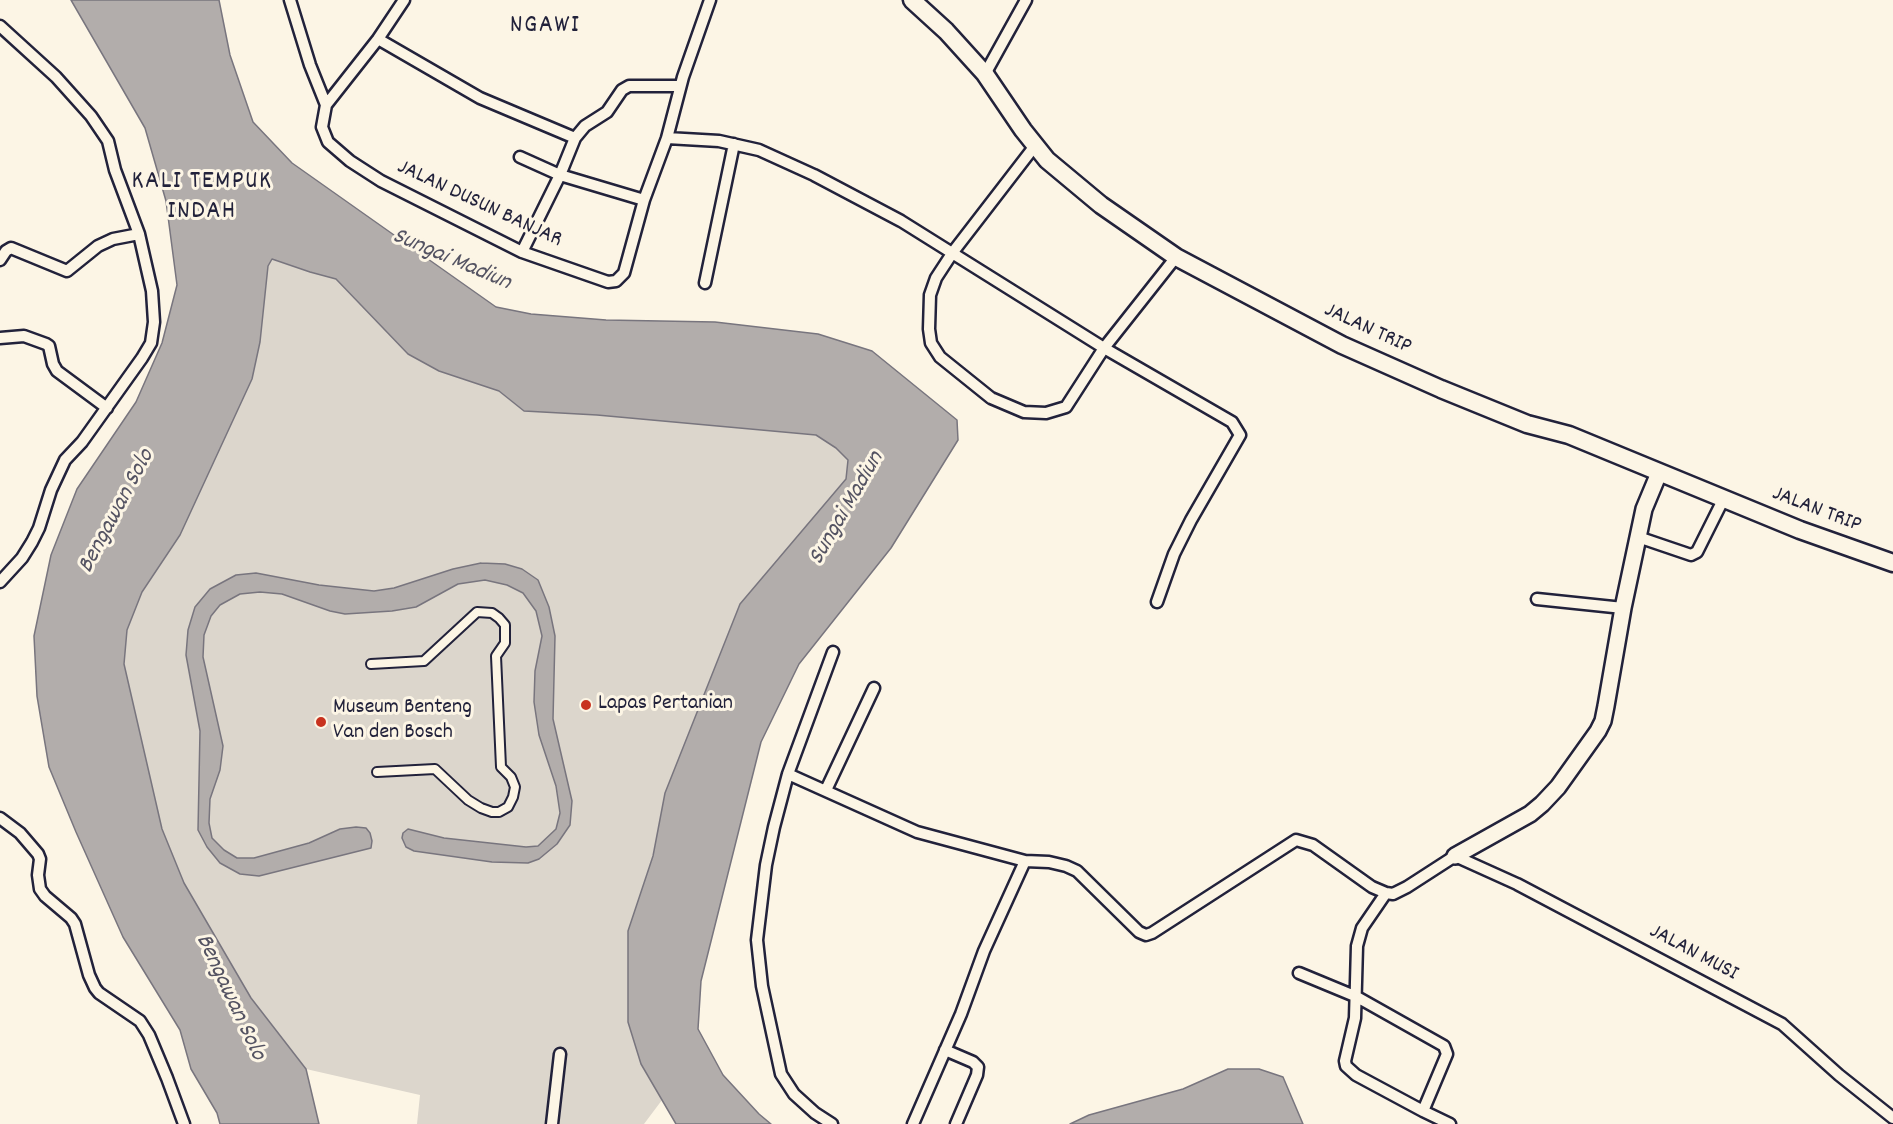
<!DOCTYPE html>
<style>
body{margin:0}
canvas{display:block;background:#fcf5e5}
</style>
<canvas width="1893" height="1124"></canvas>
<script>
const ctx = document.querySelector('canvas').getContext('2d');
ctx.lineJoin = 'round';
function fill(path, color) {
  ctx.fillStyle = color;
  ctx.fill(path, 'evenodd');
}
function poly(rows) {
  const path = new Path2D();
  for (const r of rows) {
    path.moveTo(r[0], r[1]);
    for (let i = 2; i < r.length; i += 2) path.lineTo(r[i], r[i + 1]);
  }
  return path;
}
function trace(path, color, width, dash) {
  ctx.strokeStyle = color;
  ctx.lineWidth = width;
  ctx.lineCap = dash ? 'butt' : 'round';
  ctx.setLineDash(dash || []);
  ctx.stroke(path);
}
function drawText(font, color, halo, rows, align = 'center') {
  ctx.font = font + ' Dekko,sans-serif';
  ctx.lineWidth = 6;
  ctx.setLineDash([]);
  ctx.textBaseline = 'middle';
  ctx.strokeStyle = halo;
  ctx.fillStyle = color;
  for (const [text, x, y, turn = 0] of rows) {
    ctx.save();
    ctx.translate(x, y);
    ctx.rotate((+turn || 0) * Math.PI / 180);
    ctx.textAlign = isNaN(turn) ? turn : align;
    if (halo) ctx.strokeText(text, 0, 0);
    ctx.fillText(text, 0, 0);
    ctx.restore();
  }
}
fill(poly([
 [271,259,310,272,336,279,408,354,439,371,499,391,524,411,597,415,816,435,836,448,849,460,847,479,740,604,665,793,653,856,641,1064,662,1100,644,1124,417,1124,420,1095,306,1069,251,998,184,883,162,829,124,664,127,630,142,592,180,535,260,342,268,266]
]), '#dcd6cc');
const water = poly([
 [71,0,219,0,230,55,253,122,292,163,496,307,531,314,606,320,715,322,818,334,872,351,957,420,958,440,891,548,799,664,761,742,701,981,698,1029,723,1075,759,1114,771,1124,676,1124,641,1064,628,1022,628,931,653,856,665,793,740,604,846,479,848,460,836,448,816,435,597,415,524,411,499,391,439,371,408,354,336,279,310,272,272,259,268,266,260,342,252,379,180,535,142,592,127,630,124,664,162,829,184,883,251,998,306,1069,319,1124,220,1124,217,1113,191,1069,180,1030,123,937,76,832,49,767,37,696,34,636,51,555,77,489,136,402,162,343,177,285,166,201,145,128,71,0],
 [481,563,505,564,522,569,538,580,549,607,555,636,553,719,572,801,570,825,557,844,539,859,528,863,492,862,414,851,406,847,402,838,403,833,408,829,444,838,526,847,538,846,556,829,560,813,556,786,539,735,534,702,535,671,542,636,536,611,523,593,507,585,485,580,458,584,416,607,392,611,345,614,330,611,282,594,260,592,240,594,220,605,211,616,204,635,203,657,223,746,220,770,210,799,209,823,212,838,224,850,237,858,254,858,309,843,340,829,356,827,366,828,370,833,372,841,371,848,259,876,240,874,220,863,207,847,198,830,200,731,186,655,188,630,195,607,210,589,236,575,256,573,319,585,374,591,394,588,453,569,481,563],
 [1228,1069,1259,1069,1283,1077,1303,1124,1070,1124,1089,1115,1183,1089,1228,1069]
]);
fill(water, '#b2adab');
trace(water, '#78757e', 1.5);
const pedestrian = poly([
 [371,664,424,661,477,612,492,613,499,618,505,625,505,643,496,656,501,767,511,777,515,787,513,797,508,807,499,812,492,812,481,808,468,800,435,769,377,772]
]);
const minor = poly([
 [290,0,310,65,326,105],
 [404,0,378,39,326,105,322,127,328,142,350,161,381,181,522,252,608,282,616,281,624,273,644,200,667,138,683,77,710,0],
 [0,26,56,77,91,116,108,141,115,170,139,234,152,291,154,322,151,343,142,358,82,442,65,460,51,490,39,528,32,542,22,558,0,582],
 [378,39,480,98,575,138],
 [985,74,1026,0],
 [667,138,719,141,759,150,814,175,901,221,1104,348,1232,422,1240,435,1191,520,1174,554,1157,602],
 [1034,147,953,252,936,278,930,295,929,329,931,343,940,357,991,398,1024,412,1046,413,1066,407,1104,348,1176,257],
 [520,157,560,175,644,200],
 [522,252,560,175,575,138,585,126,607,112,622,90,629,86,680,86],
 [0,260,6,251,11,248,67,271,98,246,113,239,139,234],
 [705,283,734,144],
 [0,338,24,336,46,344,49,346,53,364,57,371,107,408],
 [1638,537,1691,555,1697,552,1724,498],
 [1537,599,1623,608],
 [788,774,917,832,1025,861,1049,862,1066,866,1077,871,1139,932,1146,935,1152,933,1296,840,1313,845,1372,887,1386,893,1393,894,1407,887,1455,856,1517,884,1782,1024,1839,1075,1893,1118],
 [826,790,874,688],
 [0,818,20,833,38,854,40,859,38,875,40,889,45,896,71,918,75,924,89,975,95,988,99,993,140,1021,149,1035,167,1078,184,1124],
 [1386,893,1362,928,1357,946,1355,1018,1345,1061,1346,1066,1356,1075,1423,1111],
 [1299,973,1357,997,1444,1046,1447,1054,1423,1111,1450,1124],
 [945,1050,973,1062,978,1067,977,1075,956,1124],
 [552,1124,560,1054],
 [832,1124,815,1113,794,1094,781,1074,762,986,757,940,766,865,774,827,788,774,833,652],
 [913,1124,961,1014,984,951,1025,861]
]);
const secondary = poly([
 [1455,856,1530,814,1542,804,1558,787,1598,731,1603,721,1606,706,1623,608,1644,509,1659,473]
]);
const trunk = poly([
 [912,0,946,31,985,74,1023,130,1047,160,1101,205,1176,257,1342,345,1441,389,1527,424,1569,435,1800,530,1893,563]
]);
trace(pedestrian, '#22223b', 12);
trace(minor, '#22223b', 15);
trace(secondary, '#22223b', 20);
trace(trunk, '#22223b', 21);
trace(pedestrian, '#fcf5e5', 8);
trace(minor, '#fcf5e5', 10);
trace(secondary, '#fcf5e5', 15);
trace(trunk, '#fcf5e5', 16);
for (const [x, y, r, color] of [
 [586,705,6,"#c8321e"],
 [321,722,6,"#c8321e"]
]) {
  const dot = new Path2D();
  dot.arc(x, y, r, 0, 2 * Math.PI);
  ctx.fillStyle = color;
  ctx.fill(dot);
  trace(dot, '#fcf5e5', 2);
}
drawText('22px', '#22223b', '#fcf5e5', [
 ["JALAN DUSUN BANJAR",479,205,25],
 ["JALAN TRIP",1367,330,25],
 ["JALAN TRIP",1816,511,21],
 ["JALAN MUSI",1693,954,28]
]);
drawText('22px', '#22223b', '#fcf5e5', [
 ["Lapas Pertanian",598,705],
 ["Museum Benteng",333,709],
 ["Van den Bosch",333,734]
], 'left');
drawText('italic 24px', '#545362', '#fcf5e5', [
 ["Sungai Madiun",451,261,23],
 ["Sungai Madiun",848,509,-60],
 ["Bengawan Solo",118,512,-62],
 ["Bengawan Solo",229,998,65]
]);
ctx.letterSpacing = '1.5px';
drawText('26px', '#22223b', '#fcf5e5', [
 ["NGAWI",545,27],
 ["KALI TEMPUK",202,183],
 ["INDAH",202,213]
]);
ctx.letterSpacing = '0px';
</script>
